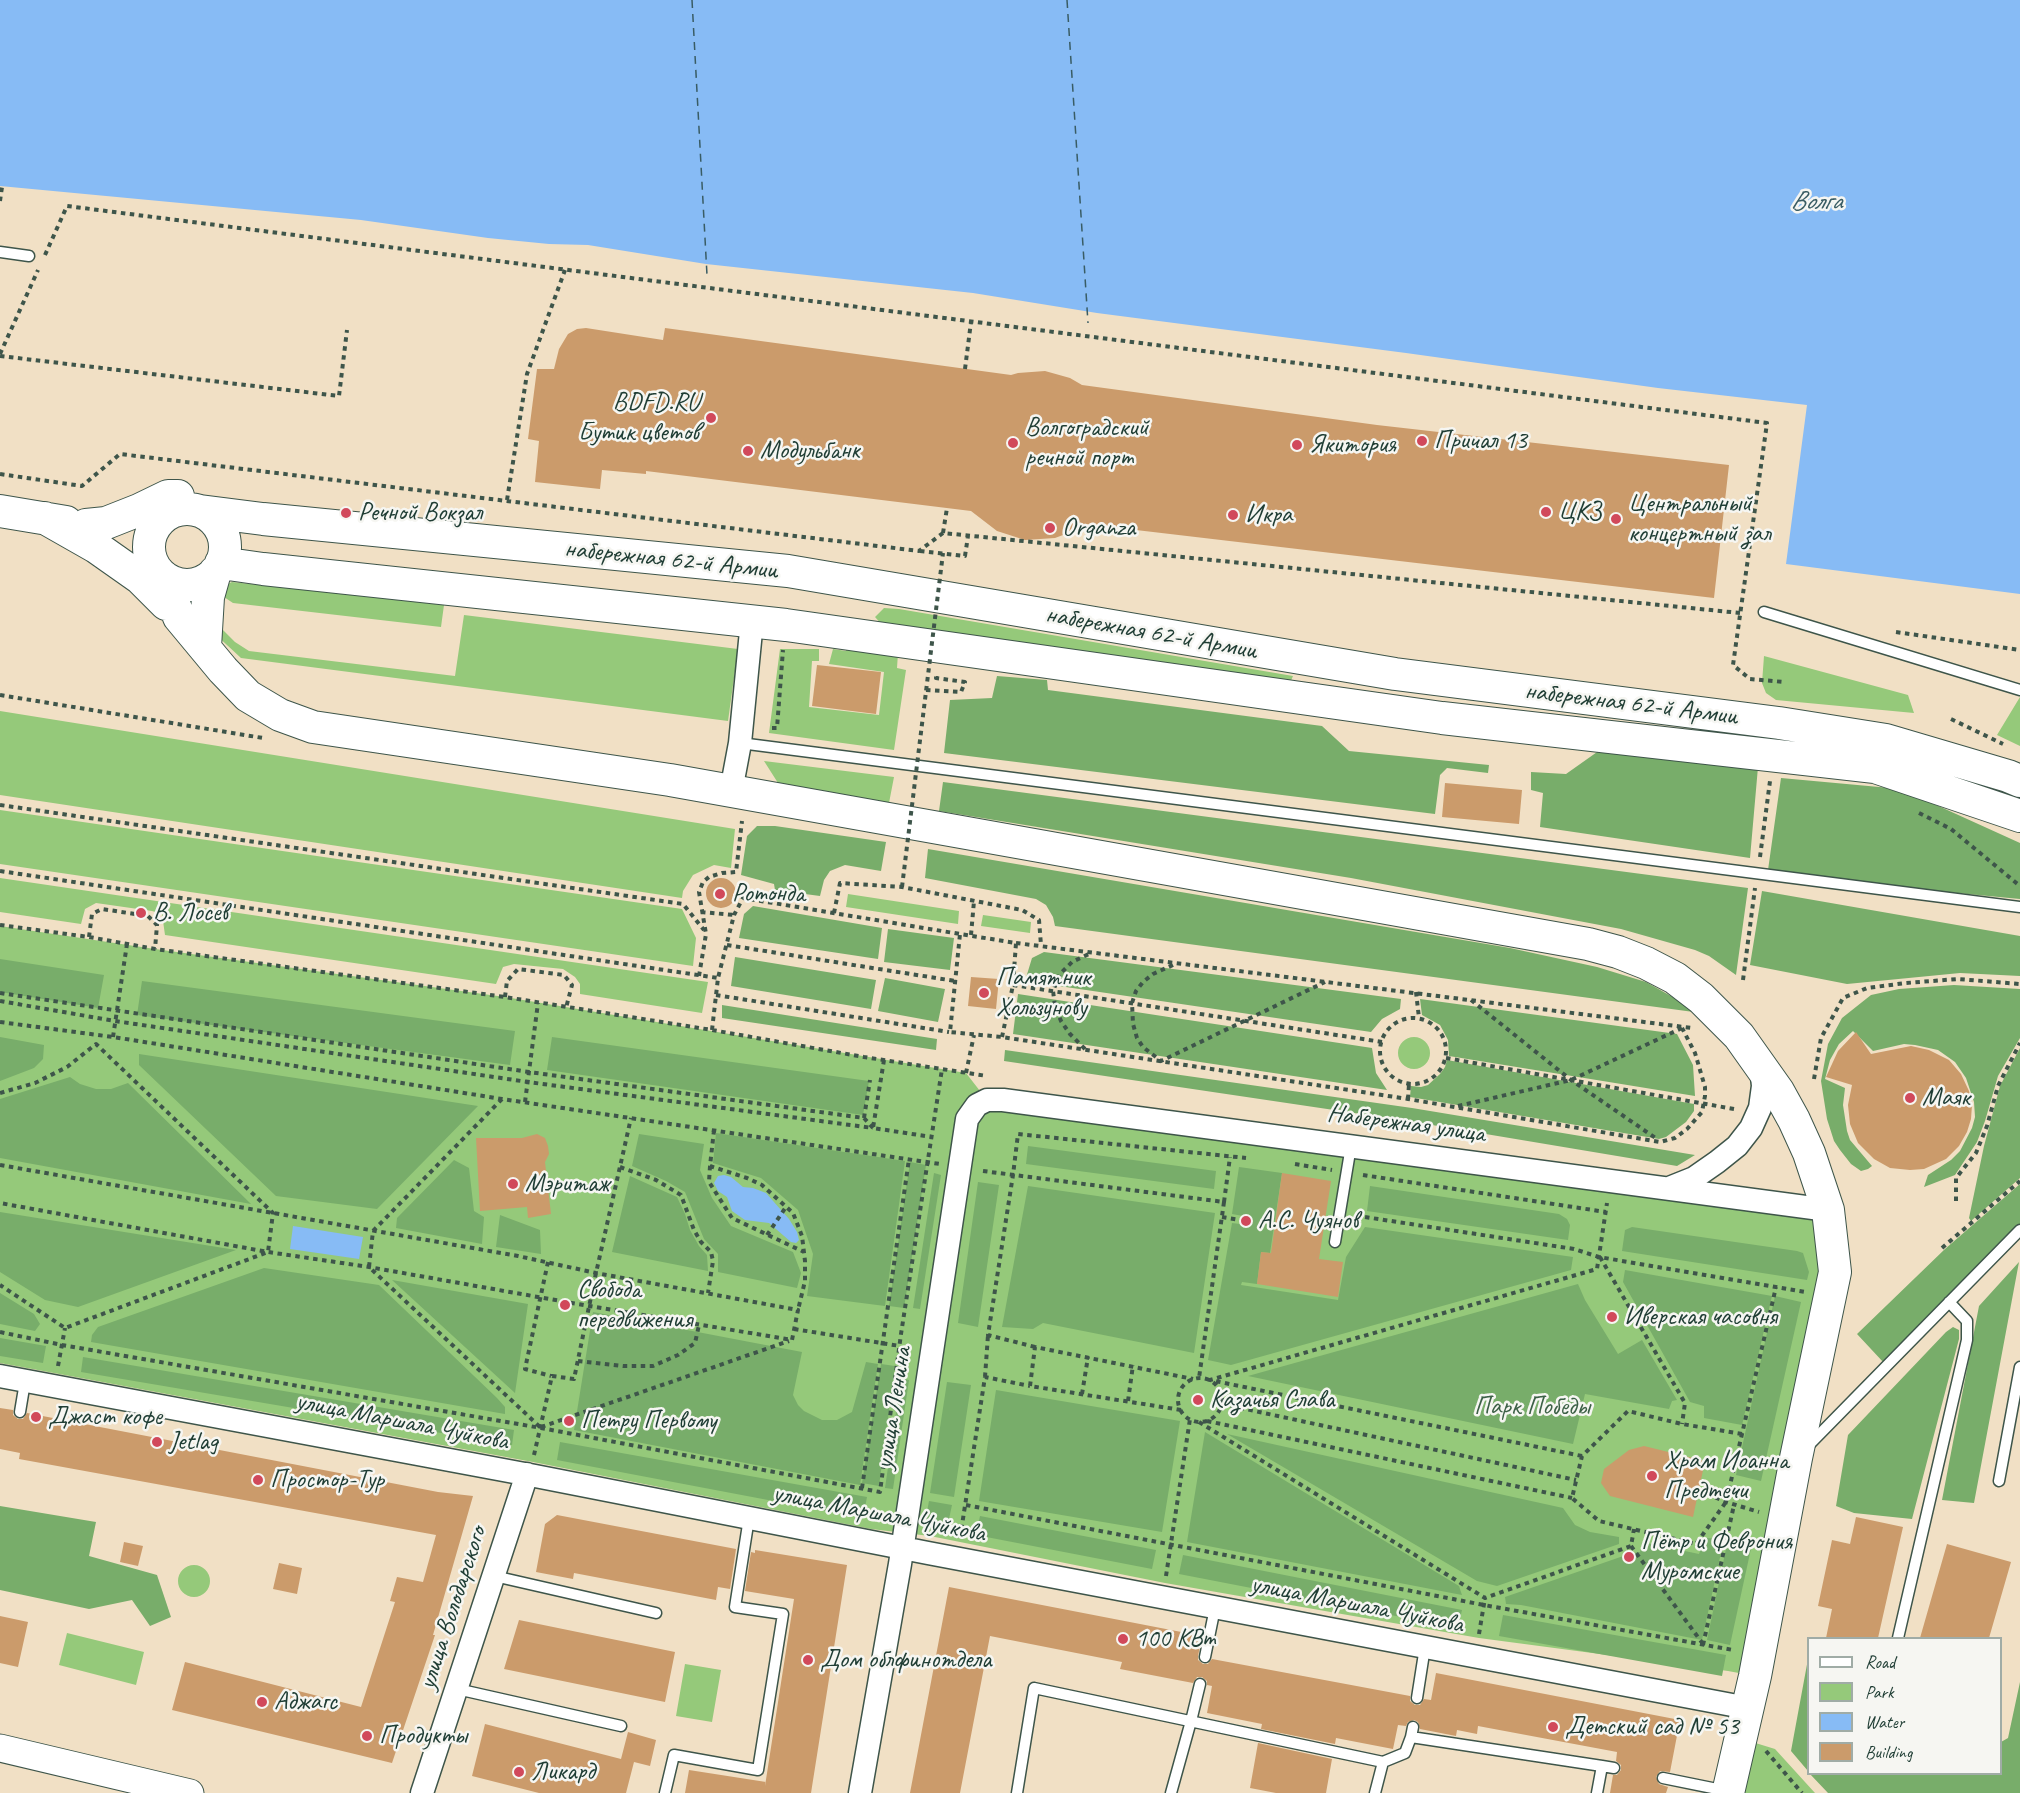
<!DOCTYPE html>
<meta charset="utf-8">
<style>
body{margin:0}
#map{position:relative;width:2020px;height:1793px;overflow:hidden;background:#f1e0c5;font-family:Caveat,sans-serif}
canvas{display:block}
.legend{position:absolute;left:1807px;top:1637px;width:195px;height:138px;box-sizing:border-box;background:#f6f6f2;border:2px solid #a0aca6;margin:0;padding:8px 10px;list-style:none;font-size:18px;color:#1f3d34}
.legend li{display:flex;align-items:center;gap:12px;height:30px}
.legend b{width:30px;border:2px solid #a0aca6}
</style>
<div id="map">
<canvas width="2020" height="1793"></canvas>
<ul class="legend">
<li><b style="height:8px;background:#fff"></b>Road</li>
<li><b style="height:16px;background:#95c97a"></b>Park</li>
<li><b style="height:16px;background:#87bbf5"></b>Water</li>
<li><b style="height:16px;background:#cb9b6b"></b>Building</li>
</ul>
</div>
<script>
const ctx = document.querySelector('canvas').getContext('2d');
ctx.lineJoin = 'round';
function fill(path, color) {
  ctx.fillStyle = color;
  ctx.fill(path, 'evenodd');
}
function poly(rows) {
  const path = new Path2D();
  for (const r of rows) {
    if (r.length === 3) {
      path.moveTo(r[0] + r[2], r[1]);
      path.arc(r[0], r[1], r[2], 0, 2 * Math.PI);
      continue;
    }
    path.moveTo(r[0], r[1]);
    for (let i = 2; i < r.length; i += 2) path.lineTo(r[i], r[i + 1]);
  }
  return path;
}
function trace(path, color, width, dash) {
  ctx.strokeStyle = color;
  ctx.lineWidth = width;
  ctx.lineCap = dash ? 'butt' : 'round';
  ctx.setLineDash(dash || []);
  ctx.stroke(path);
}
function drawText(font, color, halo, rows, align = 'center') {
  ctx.font = font + ' Caveat,sans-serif';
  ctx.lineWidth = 5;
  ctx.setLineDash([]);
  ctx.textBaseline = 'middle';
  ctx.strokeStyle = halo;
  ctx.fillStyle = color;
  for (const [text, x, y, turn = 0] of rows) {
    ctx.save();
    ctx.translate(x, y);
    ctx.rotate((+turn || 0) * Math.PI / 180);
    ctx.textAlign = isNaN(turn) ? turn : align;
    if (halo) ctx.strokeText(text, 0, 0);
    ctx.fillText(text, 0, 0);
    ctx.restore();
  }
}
fill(poly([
 [232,582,444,605,441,627,233,603,224,597,225,585],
 [884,608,899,609,1293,676,1290,683,884,627,875,617],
 [464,615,738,649,728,721,241,658,214,633,220,627,235,642,249,651,455,676],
 [847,646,898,653,897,668,906,670,894,750,769,733,780,649,819,649,819,661,812,661,809,707,879,715,884,672,829,664,833,649,846,651],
 [1764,656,1908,695,1914,713,1776,700,1766,693,1762,683],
 [2020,697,2020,746,1997,735],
 [0,711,735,829,731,868,714,865,693,875,683,891,682,898,0,795],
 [764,761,894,777,889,803,787,787,778,783],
 [0,810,682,909,696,938,693,966,0,864],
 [0,878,708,982,702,1013,580,994,580,984,575,977,563,969,514,964,503,967,496,984,165,935,162,914,152,911,96,903,85,909,81,924,0,912],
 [848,894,959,911,958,924,846,907],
 [983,915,1031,922,1030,933,981,926],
 [0,926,155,949,505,997,966,1073,987,1100,1828,1210,1835,1272,1755,1676,1728,1671,1479,1638,1165,1583,930,1536,871,1529,533,1462,0,1363],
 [1414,1053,16],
 [194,1581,16],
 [67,1633,144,1652,136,1685,59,1665],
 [685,1664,721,1670,712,1722,676,1716],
 [1749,1741,1775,1749,1815,1793,1738,1793]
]), '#95c97a');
fill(poly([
 [997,676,1047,680,1048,690,1322,726,1349,751,1489,765,1488,773,1447,768,1440,775,1435,814,944,753,950,700,992,698],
 [1607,745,1758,767,1750,858,1540,827,1543,793,1531,790,1531,772,1566,774],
 [1781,778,1901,789,2020,843,2020,899,1779,876,1768,870],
 [943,782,1748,888,1736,975,1709,956,1695,950,1621,929,1351,878,939,811],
 [757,826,775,826,886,842,881,871,845,865,830,871,824,880,820,896,775,890,774,884,741,875,747,836],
 [928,849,1510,948,1597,967,1646,982,1701,1013,1055,926,1053,917,1046,905,1036,899,925,878],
 [1762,891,2020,936,2020,976,1960,973,1847,984,1750,965],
 [753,906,882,928,878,959,739,938,744,914],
 [888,929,954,938,950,970,884,962],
 [1044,952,1401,999,1400,1009,1382,1019,1371,1032,1025,981,1032,958],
 [735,957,876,980,871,1009,731,986],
 [0,959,104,975,98,1008,0,992],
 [885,978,945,989,938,1022,878,1011],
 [142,981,515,1031,510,1065,137,1015],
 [1954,985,2020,989,2020,1038,1998,1076,1985,1121,1977,1142,1955,1175,1924,1187,1928,1175,1951,1160,1960,1151,1972,1128,1975,1117,1974,1102,1966,1078,1955,1062,1938,1050,1915,1045,1904,1044,1873,1051,1853,1031,1839,1044,1830,1060,1825,1079,1845,1088,1843,1105,1847,1131,1850,1140,1872,1166,1868,1169,1861,1171,1851,1164,1840,1150,1834,1141,1827,1119,1821,1081,1828,1044,1842,1018,1871,995,1899,989],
 [1018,994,1372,1048,1376,1073,1387,1090,1013,1034],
 [1420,999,1677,1034,1693,1065,1695,1096,1449,1056,1448,1040,1440,1025,1422,1015],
 [722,1005,937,1039,936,1050,722,1018],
 [0,1037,44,1045,43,1059,34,1068,0,1081],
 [552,1037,869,1081,863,1115,547,1070],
 [2020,1048,2020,1178,1971,1221,1969,1218,1984,1146,2000,1086],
 [1005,1050,1412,1108,1695,1155,1677,1166,1408,1121,1004,1061],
 [139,1054,478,1106,377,1209,276,1196,139,1065],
 [1447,1060,1694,1104,1694,1111,1686,1122,1666,1137,1659,1139,1410,1097,1411,1086,1421,1087,1428,1085,1440,1074,1445,1067],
 [70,1077,80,1084,96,1089,111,1089,128,1083,251,1204,0,1158,0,1099],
 [716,1133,905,1161,885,1306,807,1296,813,1254,798,1210,761,1178,713,1163],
 [639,1134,704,1144,700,1170,712,1198,731,1226,793,1252,801,1273,797,1288,718,1272,718,1254,704,1239,685,1192,666,1181,632,1166],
 [1028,1146,1216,1171,1214,1189,1026,1164],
 [454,1160,469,1168,474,1211,484,1217,482,1244,396,1228,397,1218],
 [910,1162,926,1165,904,1308,889,1306],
 [1239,1167,1282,1173,1270,1253,1261,1252,1257,1284,1242,1282,1241,1285,1338,1300,1346,1257,1365,1227,1573,1257,1571,1270,1231,1365,1208,1360,1232,1223,1248,1225,1249,1217,1232,1214],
 [934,1173,941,1175,920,1309,913,1308],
 [630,1176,677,1197,685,1214,690,1230,699,1246,707,1255,708,1271,612,1252],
 [978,1182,999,1185,978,1327,958,1323],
 [2020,1184,2020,1226,1884,1363,1857,1334,1945,1249],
 [1028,1186,1215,1213,1194,1353,1043,1323,1033,1329,1002,1327],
 [1370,1186,1559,1214,1567,1219,1570,1225,1568,1240,1367,1211],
 [0,1212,236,1250,78,1307,45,1300,0,1272],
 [500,1215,540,1230,541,1254,496,1247],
 [1632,1227,1797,1251,1803,1253,1809,1272,1807,1280,1622,1251,1625,1230],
 [2019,1262,1974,1503,1942,1500,1979,1306],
 [264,1268,379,1285,497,1398,505,1407,505,1414,91,1342,92,1335,98,1327],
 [1625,1270,1772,1296,1742,1425,1704,1418,1704,1406,1690,1402,1623,1282],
 [392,1280,528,1304,515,1393],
 [1578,1284,1585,1300,1618,1354,1642,1340,1677,1400,1672,1401,1669,1409,1585,1394,1573,1444,1248,1376],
 [0,1293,34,1314,40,1324,35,1331,0,1324],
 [1775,1296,1801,1302,1761,1481,1736,1475],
 [593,1312,802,1352,793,1395,798,1405,804,1411,822,1420,837,1420,852,1412,866,1362,878,1364,860,1485,574,1430],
 [1953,1327,1959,1330,1959,1339,1912,1519,1854,1513,1836,1506,1848,1435,1946,1332],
 [0,1338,46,1346,43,1363,0,1356],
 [83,1357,514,1430,512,1445,81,1372],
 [881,1364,895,1366,879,1486,862,1483],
 [901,1378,909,1380,893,1489,885,1488],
 [947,1382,971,1385,954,1497,930,1493],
 [996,1390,1180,1421,1162,1532,979,1501],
 [1205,1432,1459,1586,1462,1595,1187,1542],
 [1227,1434,1563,1508,1575,1525,1590,1532,1619,1537,1619,1544,1497,1586,1477,1581],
 [560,1442,867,1497,863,1518,557,1460],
 [929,1501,952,1505,946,1533,930,1530,925,1522],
 [0,1506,96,1522,89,1556,157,1575,171,1617,150,1626,132,1600,89,1609,0,1590],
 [980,1516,1156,1550,1152,1569,976,1535],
 [1705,1538,1724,1539,1702,1640,1521,1605,1506,1604,1505,1597,1632,1553,1640,1552,1642,1542,1699,1554],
 [1728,1539,1752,1544,1730,1645,1707,1640],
 [1183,1555,1462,1610,1458,1628,1179,1574],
 [1503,1615,1726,1655,1722,1676,1499,1636],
 [1808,1659,1808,1771,1791,1751],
 [2020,1682,2020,1793,1828,1793,1810,1774,2000,1774,2001,1742,2008,1738]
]), '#78ad6a');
fill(poly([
 [0,0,2020,0,2020,594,1786,564,1807,405,1658,388,1406,353,1097,313,973,293,706,264,588,245,549,244,488,238,361,220,0,186],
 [724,1175,731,1177,743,1187,753,1188,766,1193,789,1219,797,1232,799,1240,796,1243,791,1242,769,1223,745,1220,732,1211,727,1197,718,1191,714,1183,718,1176],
 [293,1226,363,1237,359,1259,290,1249]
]), '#87bbf5');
trace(poly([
 [692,0,707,275],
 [1067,0,1088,323]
]), '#395c64', 1.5, [8, 6]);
fill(poly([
 [586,328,663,340,665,328,1011,375,1018,373,1045,371,1070,378,1082,385,1377,425,1729,465,1714,598,1085,524,1079,529,1055,538,1025,540,997,531,971,511,646,471,646,474,602,470,600,489,535,482,539,441,528,439,537,369,554,369,559,349,568,334,577,329],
 [817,665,881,672,876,714,812,706],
 [1445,783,1522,790,1519,824,1442,817],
 [721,893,15],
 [971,977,999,979,996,1009,968,1006],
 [1856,1032,1871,1054,1911,1046,1929,1050,1949,1060,1961,1074,1969,1091,1972,1105,1971,1119,1967,1132,1959,1146,1946,1159,1924,1169,1910,1170,1890,1168,1874,1159,1858,1143,1850,1124,1848,1105,1852,1085,1826,1077,1838,1051],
 [537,1134,545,1138,548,1146,549,1154,545,1162,551,1214,528,1218,527,1207,480,1211,476,1138,522,1138],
 [1282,1173,1331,1181,1319,1259,1343,1262,1338,1297,1257,1284,1261,1252,1271,1253],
 [0,1408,13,1410,13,1415,18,1419,23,1419,27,1413,438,1492,473,1496,433,1635,435,1635,392,1763,172,1710,185,1662,361,1707,395,1602,390,1601,397,1577,423,1582,436,1535,19,1459,20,1453,0,1449],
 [1644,1446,1705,1461,1693,1517,1610,1496,1601,1483,1604,1469,1629,1450],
 [557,1515,736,1549,730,1589,718,1587,716,1600,574,1573,573,1579,536,1572,545,1524],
 [1856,1517,1903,1527,1878,1638,1826,1638,1832,1609,1818,1606,1832,1540,1850,1544],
 [124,1542,143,1546,138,1566,120,1562],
 [1947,1544,2011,1562,1989,1638,1920,1638],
 [755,1550,847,1565,811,1793,685,1793,689,1770,766,1782,765,1786,794,1599,745,1591,751,1552,755,1553],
 [279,1563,302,1568,297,1594,273,1589],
 [949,1587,1202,1636,1198,1656,1198,1660,1203,1664,1208,1664,1212,1659,1410,1696,1410,1701,1415,1705,1420,1705,1424,1699,1431,1700,1436,1673,1680,1720,1670,1772,1660,1771,1656,1777,1659,1784,1668,1787,1666,1793,1610,1793,1613,1775,1617,1775,1621,1770,1621,1765,1616,1761,1617,1752,1478,1726,1477,1734,1457,1730,1456,1736,1420,1729,1418,1722,1414,1720,1408,1722,1406,1726,1398,1725,1393,1749,1336,1738,1335,1744,1261,1729,1262,1724,1207,1713,1212,1686,1207,1685,1207,1681,1202,1677,1197,1677,1193,1683,1120,1669,1122,1662,990,1636,960,1793,910,1793],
 [0,1616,28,1622,18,1667,0,1663],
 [519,1620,675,1652,665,1702,504,1669],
 [485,1724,621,1759,628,1732,656,1740,650,1766,634,1762,626,1793,539,1793,472,1776],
 [1258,1743,1332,1759,1326,1793,1276,1793,1250,1788]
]), '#cb9b6b');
const service = poly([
 [0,252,29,256],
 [1764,612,2020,690],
 [740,743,2020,907],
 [1335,1242,1351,1146],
 [20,1412,25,1382],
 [1807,1447,2020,1230],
 [1999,1481,2020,1367],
 [494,1576,656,1613],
 [1898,1638,1967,1340,1967,1321,1949,1302],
 [1205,1657,1215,1608],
 [457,1689,621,1726],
 [1417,1698,1425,1647],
 [1411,1737,1602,1766],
 [1383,1762,1405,1753,1411,1737,1413,1727],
 [1663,1778,1727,1791],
 [665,1793,674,1755,758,1770,783,1614,735,1607,749,1518],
 [1017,1793,1034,1688,1383,1762,1375,1793],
 [1171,1793,1191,1721,1200,1684],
 [1597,1793,1602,1766,1614,1768]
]);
const minor = poly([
 [731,791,740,743,752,621],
 [1669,1188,1694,1178,1717,1162,1737,1146,1751,1128,1760,1108,1763,1086,1761,1066],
 [0,1376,530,1475,928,1553,1748,1708],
 [422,1793,527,1474],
 [860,1793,900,1564,967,1119,977,1105,987,1100,1003,1100,1828,1210]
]);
const tertiary = poly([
 [0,1748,190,1793]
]);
const secondary = poly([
 [187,547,38],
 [0,511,66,522],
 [200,511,263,519,788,571,1395,674,1779,723,1886,740,2008,776,2020,781],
 [45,518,96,547,140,578,166,604],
 [86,525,106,523,139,510,168,496,178,496],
 [221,563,263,569,786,625,1442,718,1875,767,2020,816],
 [164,577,179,617,223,670,248,696,280,715,313,727,670,780,1588,944,1618,952,1646,963,1675,978,1701,998,1739,1036,1778,1091,1794,1120,1809,1153,1828,1210,1835,1272,1796,1458,1755,1676,1728,1793],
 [205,647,208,597,215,572]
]);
trace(service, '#3e554a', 13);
trace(minor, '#3e554a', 25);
trace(tertiary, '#3e554a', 29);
trace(secondary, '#3e554a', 34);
trace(poly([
 [0,201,2,187],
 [45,255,67,206,1767,423,1733,665,1750,679,1784,682],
 [0,354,38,270],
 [0,356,339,396,347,330],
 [965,369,971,322],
 [0,474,82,486,120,454,919,551,943,533,1740,613],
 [507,500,527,374,565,270],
 [943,533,947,508],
 [920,551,965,556,968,536],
 [1896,632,2020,650],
 [926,690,961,692,965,682,936,678,937,673],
 [0,695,263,738],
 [1951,719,2003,744],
 [772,728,777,728,783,650],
 [0,805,683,904,704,930],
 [1919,813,1951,829,2020,886],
 [1760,857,1770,781],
 [0,871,718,978],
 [701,912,734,915],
 [834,913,840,883,902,887,1022,910,1039,920,1041,945],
 [0,925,89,937,155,949,505,997,712,1030,864,1057,987,1076],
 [971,935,974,901],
 [89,937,92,914,102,909,148,916,157,925,155,949],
 [1016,943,1692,1028],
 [727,945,955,981],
 [1173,965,1153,974,1143,982,1136,991,1132,1003,1133,1024,1137,1038,1143,1047,1161,1061,1325,982],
 [699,976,706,934,699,892,703,882,709,877,722,873,736,872,742,821],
 [1743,980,1755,888],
 [1013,985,1382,1042],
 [1416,992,1419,1018],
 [0,993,529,1072,864,1118,873,1128],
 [716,995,949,1032],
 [505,997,507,981,518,969,564,975,572,985,566,1008],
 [1471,1000,1571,1080,1657,1139],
 [0,1001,115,1021,528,1082,873,1128],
 [1413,1051,33],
 [0,1022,113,1037,502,1099,940,1164],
 [712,1030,718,978,734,915,743,898,960,934],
 [113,1037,127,944],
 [1002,1037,1013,985,1016,943,960,934,950,1032,1002,1037,1408,1099,1660,1142,1675,1138,1687,1129,1702,1112,1705,1096,1705,1087,1695,1053,1682,1028],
 [1085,1049,1070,1034,1061,1021,1055,1006,1053,991,1060,974,1072,962,1091,953],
 [1446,1058,1734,1109],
 [884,1060,873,1128,932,1137],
 [966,1073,974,1035],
 [1814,1079,1821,1038,1843,998,1867,988,1906,983,1958,979,2020,984],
 [0,1093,35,1083,67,1067,96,1044,273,1213,268,1252,65,1328,0,1285],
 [502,1099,373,1231,369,1267,540,1427],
 [1408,1099,1409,1084],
 [525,1102,538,1003],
 [1458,1106,1571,1080,1682,1028],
 [864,1118,870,1080],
 [714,1130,710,1166,747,1178,762,1185,793,1213,802,1236,805,1261,805,1281,798,1310],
 [1295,1164,1332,1170],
 [0,1165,518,1256,596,1273,798,1310,792,1340,589,1306,369,1267,268,1252,0,1203],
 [710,1166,709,1182,732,1218,804,1252],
 [620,1167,656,1180,681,1195,694,1230,701,1242,711,1252,713,1261,708,1293],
 [983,1171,1224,1202,1199,1378],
 [1363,1175,1606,1212],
 [1956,1201,1956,1178,1976,1153,1987,1126,1998,1086,2020,1043],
 [1224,1202,1230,1157],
 [1222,1217,1246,1221],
 [1365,1217,1574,1249,1599,1257,1805,1292],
 [767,1235,786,1207],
 [1942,1248,2020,1181],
 [1600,1257,1685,1403,1682,1424],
 [548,1262,525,1369,551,1376],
 [794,1329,900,1346],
 [0,1332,62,1345,541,1428,880,1492,901,1334,942,1069],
 [1035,1347,988,1335,1013,1175,1018,1134,1246,1158],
 [578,1361,623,1366,653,1366,678,1355,695,1343,699,1325],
 [58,1366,65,1328],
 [985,1377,988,1335],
 [1200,1400,22],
 [1082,1394,1088,1357],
 [1128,1401,1133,1365],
 [1222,1404,1576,1480],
 [1181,1410,1030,1386,1035,1347,1193,1379],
 [1207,1421,1572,1498],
 [1199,1422,1485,1598,1631,1546,1634,1529],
 [541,1427,789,1341],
 [1742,1434,1682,1424,1628,1411,1582,1456,1572,1498,1599,1521,1696,1544,1726,1502,1742,1434,1776,1287],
 [534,1455,552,1376,574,1379,596,1273,631,1118],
 [1582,1456,1210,1380,1597,1269,1607,1203],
 [862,1488,909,1159],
 [1699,1490,1726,1502,1759,1512],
 [966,1505,1484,1605,1733,1650],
 [960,1538,985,1377,1030,1386],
 [1631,1546,1703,1644],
 [1166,1576,1190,1419],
 [1479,1634,1485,1598],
 [1703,1645,1734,1505],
 [1766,1751,1802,1793]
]), '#3e554a', 4, [4.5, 4.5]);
trace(service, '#fff', 10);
trace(minor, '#fff', 22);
trace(tertiary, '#fff', 27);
trace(secondary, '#fff', 32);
trace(poly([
 [902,887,943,553]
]), '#3e554a', 4, [4.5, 4.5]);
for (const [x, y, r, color] of [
 [711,418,6,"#d1495b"],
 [1422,441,6,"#d1495b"],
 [1013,443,6,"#d1495b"],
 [1297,445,6,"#d1495b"],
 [748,451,6,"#d1495b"],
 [1546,512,6,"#d1495b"],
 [346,513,6,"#d1495b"],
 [1233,515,6,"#d1495b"],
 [1616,519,6,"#d1495b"],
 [1050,528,6,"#d1495b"],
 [720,894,6,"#d1495b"],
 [141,913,6,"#d1495b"],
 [984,993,6,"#d1495b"],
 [1910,1098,6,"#d1495b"],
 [513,1184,6,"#d1495b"],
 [1246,1221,6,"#d1495b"],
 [565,1305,6,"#d1495b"],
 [1612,1317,6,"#d1495b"],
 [1198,1400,6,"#d1495b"],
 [36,1417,6,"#d1495b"],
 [569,1421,6,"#d1495b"],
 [157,1442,6,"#d1495b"],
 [1652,1476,6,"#d1495b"],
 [258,1480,6,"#d1495b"],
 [1629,1557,6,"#d1495b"],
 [1123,1639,6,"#d1495b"],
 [808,1660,6,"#d1495b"],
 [262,1702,6,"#d1495b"],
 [1553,1727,6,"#d1495b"],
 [367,1736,6,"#d1495b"],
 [519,1772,6,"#d1495b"]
]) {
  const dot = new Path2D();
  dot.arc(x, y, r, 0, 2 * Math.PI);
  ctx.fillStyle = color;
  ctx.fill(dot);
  trace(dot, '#f6f6f2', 2);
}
drawText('26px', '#1f3d34', '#f6f6f2', [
 ["BDFD.RU",699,403,"right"],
 ["Бутик цветов",699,433,"right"],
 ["Волгоградский",1025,428],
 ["речной порт",1025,458],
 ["Причал 13",1434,441],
 ["Якитория",1309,445],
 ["Модульбанк",760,451],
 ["Центральный",1628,504],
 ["концертный зал",1628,534],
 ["ЦКЗ",1558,512],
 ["Речной Вокзал",358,513],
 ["Икра",1245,515],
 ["Organza",1062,528],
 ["Ротонда",732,894],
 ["В. Лосев",153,913],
 ["Памятник",996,978],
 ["Хользунову",996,1008],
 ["Маяк",1922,1098],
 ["Мэритаж",525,1184],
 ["А.С. Чуянов",1258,1221],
 ["Свобода",577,1290],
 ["передвижения",577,1320],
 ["Иверская часовня",1624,1317],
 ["Казачья Слава",1210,1400],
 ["Джаст кофе",48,1417],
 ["Петру Первому",581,1421],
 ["Jetlag",169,1442],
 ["Храм Иоанна",1664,1461],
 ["Предтечи",1664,1491],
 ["Простор-Тур",270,1480],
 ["Пётр и Феврония",1641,1542],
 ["Муромские",1641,1572],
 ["100 КВт",1135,1639],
 ["Дом облфинотдела",820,1660],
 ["Аджагс",274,1702],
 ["Детский сад № 53",1565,1727],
 ["Продукты",379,1736],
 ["Ликард",531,1772]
], 'left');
drawText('26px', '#1f3d34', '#f6f6f2', [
 ["набережная 62-й Армии",671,560,6],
 ["набережная 62-й Армии",1151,633,10],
 ["набережная 62-й Армии",1631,704,7],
 ["Набережная улица",1406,1124,8],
 ["улица Ленина",894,1408,-81],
 ["улица Маршала Чуйкова",402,1422,11],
 ["улица Маршала Чуйкова",879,1514,11],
 ["улица Маршала Чуйкова",1357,1605,11],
 ["улица Володарского",453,1608,-72]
]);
drawText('26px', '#3c6046', '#f6f6f2', [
 ["Парк Победы",1532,1407]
]);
drawText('italic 27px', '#395c64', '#f6f6f2', [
 ["Волга",1816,202]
]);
</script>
